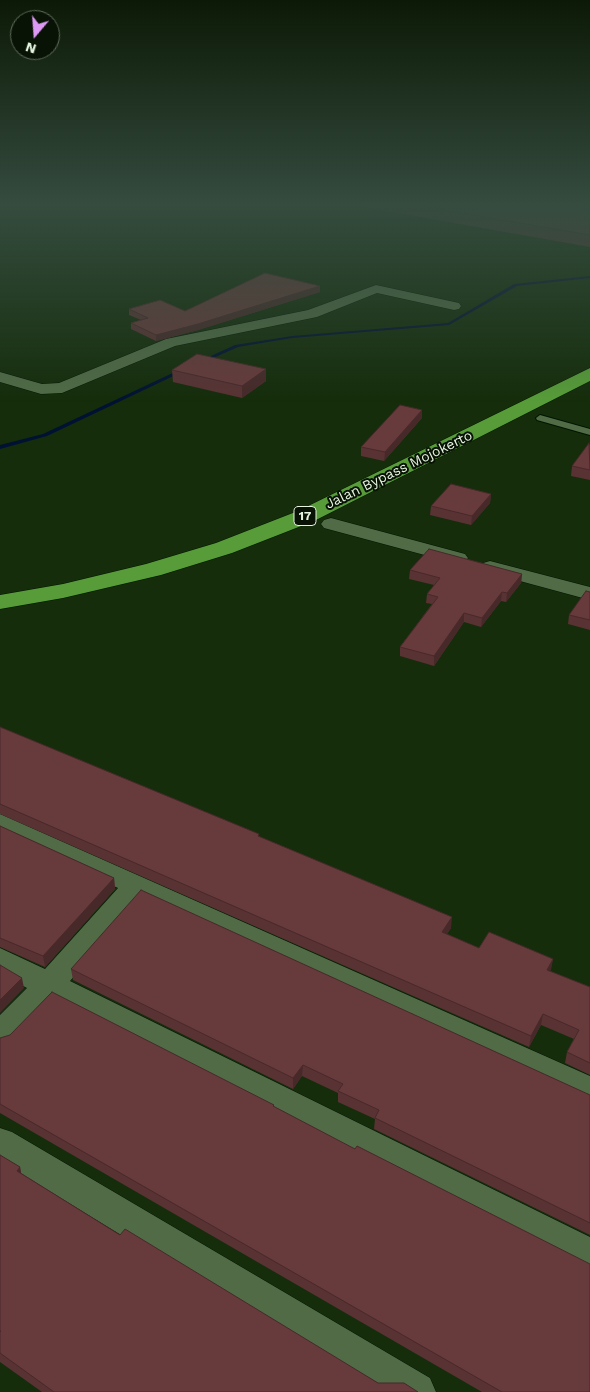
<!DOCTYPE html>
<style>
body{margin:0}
#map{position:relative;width:590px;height:1392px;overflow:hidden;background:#152d0b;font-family:"Work Sans",sans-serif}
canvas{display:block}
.north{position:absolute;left:10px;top:10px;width:50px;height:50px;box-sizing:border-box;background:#081205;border:1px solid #606c5c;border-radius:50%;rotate:198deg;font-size:14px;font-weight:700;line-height:20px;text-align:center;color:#e5f4df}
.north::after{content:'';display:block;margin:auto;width:18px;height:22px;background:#dd99f3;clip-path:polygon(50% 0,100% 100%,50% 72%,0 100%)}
</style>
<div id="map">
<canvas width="590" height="1392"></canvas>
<div class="north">N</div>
</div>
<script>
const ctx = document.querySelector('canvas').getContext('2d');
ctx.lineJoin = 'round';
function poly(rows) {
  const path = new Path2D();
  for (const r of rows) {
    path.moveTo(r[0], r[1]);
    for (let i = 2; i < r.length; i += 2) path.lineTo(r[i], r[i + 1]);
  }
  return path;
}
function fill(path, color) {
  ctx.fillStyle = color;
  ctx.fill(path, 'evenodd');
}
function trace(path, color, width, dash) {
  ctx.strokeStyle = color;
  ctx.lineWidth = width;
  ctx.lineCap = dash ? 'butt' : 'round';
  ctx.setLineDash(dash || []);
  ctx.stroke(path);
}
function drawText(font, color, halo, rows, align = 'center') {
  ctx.font = font + ' "Work Sans",sans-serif';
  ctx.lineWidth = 4;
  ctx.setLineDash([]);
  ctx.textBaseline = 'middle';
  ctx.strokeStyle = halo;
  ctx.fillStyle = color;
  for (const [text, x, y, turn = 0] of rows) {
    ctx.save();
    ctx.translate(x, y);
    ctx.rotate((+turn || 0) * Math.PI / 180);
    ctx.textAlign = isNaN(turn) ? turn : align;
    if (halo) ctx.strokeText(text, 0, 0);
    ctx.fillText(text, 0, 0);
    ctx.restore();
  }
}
fill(poly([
 [590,276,590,278,517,286,449,325,292,338,238,347,204,362,200,361,235,345,292,336,448,323,514,284,590,276],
 [179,370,184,371,47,436,0,449,0,445,43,434,179,370]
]), '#001233');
const service = poly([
 [540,415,590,429,590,435,537,420,536,418,540,415]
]);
const minor = poly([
 [376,285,459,303,461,306,459,309,454,310,377,293,317,317,175,346,62,393,41,394,0,382,0,372,42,384,59,383,166,339,308,310,376,285],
 [331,518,465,554,468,558,465,562,458,564,324,528,321,524,324,520,331,518],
 [490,561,590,587,590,600,483,571,480,567,483,563,490,561],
 [0,814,590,1076,590,1105,142,899,70,981,590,1237,590,1274,53,1001,11,1045,0,1049,0,1015,27,988,0,974,0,948,45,969,118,888,0,834,0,814],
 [0,1128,12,1132,430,1378,436,1392,378,1392,0,1161,0,1128]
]);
const trunk = poly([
 [590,368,590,381,314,521,232,553,161,575,63,598,0,609,0,595,63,584,146,564,216,543,298,511,590,368]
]);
trace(service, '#011500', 2);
trace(minor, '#011500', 1);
trace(trunk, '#011500', 1);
fill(service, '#506b46');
fill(minor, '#506b46');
fill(trunk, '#579c39');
fill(poly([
 [363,207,590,207,590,247],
 [320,286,320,292,198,330,156,341,131,329,131,323,141,320,129,315,129,309,185,311],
 [266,369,266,381,242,398,173,382,172,370],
 [422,410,422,418,384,461,361,456,361,447],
 [590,444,590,480,571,476,572,466],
 [491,494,490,503,471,525,430,515,431,506],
 [410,570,522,574,521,583,506,602,501,601,481,627,464,622,434,666,400,656,400,647,432,604,426,603,427,594,434,585,409,579],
 [590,592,590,630,568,624,569,615],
 [0,727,259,837,451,928,447,934,479,948,553,959,550,971,590,987,590,1075,565,1063,567,1052,574,1039,541,1025,529,1047,0,814],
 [0,826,114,878,115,889,45,967,0,947],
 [71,969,590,1095,590,1235,374,1129,375,1119,338,1102,338,1093,302,1076,293,1089,73,980],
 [0,1038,274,1105,274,1107,590,1392,482,1392,0,1113],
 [0,1155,20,1167,21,1173,120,1235,378,1383,418,1392,42,1392,0,1362]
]), '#593234');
fill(poly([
 [320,286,320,292,198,330,156,341,156,335],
 [266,369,266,381,242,398,242,386],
 [422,410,422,418,384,461,385,452],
 [491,494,490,503,471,525,472,516],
 [522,574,521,583,506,602,507,593],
 [502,592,501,601,481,627,482,618],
 [464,613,464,622,434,666,434,656],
 [114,878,115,889,45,967,43,956],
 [452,917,451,928,441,943,442,932],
 [553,959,551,970,545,981,547,970],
 [22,978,24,988,0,1013,0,1000],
 [543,1014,541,1025,529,1047,531,1036],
 [303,1065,302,1076,293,1089,293,1078],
 [20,1167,22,1178,17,1171]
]), '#48292a');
const building = poly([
 [427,207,590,207,590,235,427,207],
 [265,273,320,286,198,324,156,335,131,323,148,318,129,309,160,300,185,311,265,273],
 [197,354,266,369,242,386,172,370,197,354],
 [400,405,422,410,385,452,361,447,400,405],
 [589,443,590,470,572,466,589,443],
 [451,484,491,494,472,516,431,506,451,484],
 [429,549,522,574,507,593,502,592,482,618,464,613,434,656,400,647,438,597,427,594,440,578,410,570,429,549],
 [586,591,590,592,590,620,569,615,586,591],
 [0,727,259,834,258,836,452,917,442,932,479,948,489,932,553,959,547,970,590,987,590,1063,567,1052,579,1030,543,1014,531,1036,0,804,0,727],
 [0,826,114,878,43,956,0,938,0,826],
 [141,890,590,1095,590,1223,375,1118,379,1110,338,1091,343,1084,303,1065,293,1078,71,969,141,890],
 [0,965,22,978,0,1000,0,965],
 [52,992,274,1105,273,1106,355,1149,357,1146,590,1264,590,1392,502,1392,0,1104,0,1038,10,1035,52,992],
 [0,1155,20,1167,17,1171,120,1235,125,1229,378,1383,404,1383,418,1392,54,1392,0,1353,0,1332,1,1331,0,1331,0,1155]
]);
fill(building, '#673a3c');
trace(building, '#48292a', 1);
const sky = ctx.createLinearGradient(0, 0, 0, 402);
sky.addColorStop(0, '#0c1906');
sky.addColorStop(0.51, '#354c3f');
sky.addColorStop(1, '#354c3f00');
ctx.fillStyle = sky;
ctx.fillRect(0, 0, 590, 402);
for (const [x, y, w] of [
 [305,516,22]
]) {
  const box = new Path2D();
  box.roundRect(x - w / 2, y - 9.5, w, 19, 4);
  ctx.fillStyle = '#081205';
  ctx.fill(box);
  trace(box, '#e5f4df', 1);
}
drawText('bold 12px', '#e5f4df', null, [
 ["17",305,516]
]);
drawText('14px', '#e5f4df', '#081205', [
 ["Jalan Bypass Mojokerto",399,470,-26]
]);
</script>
